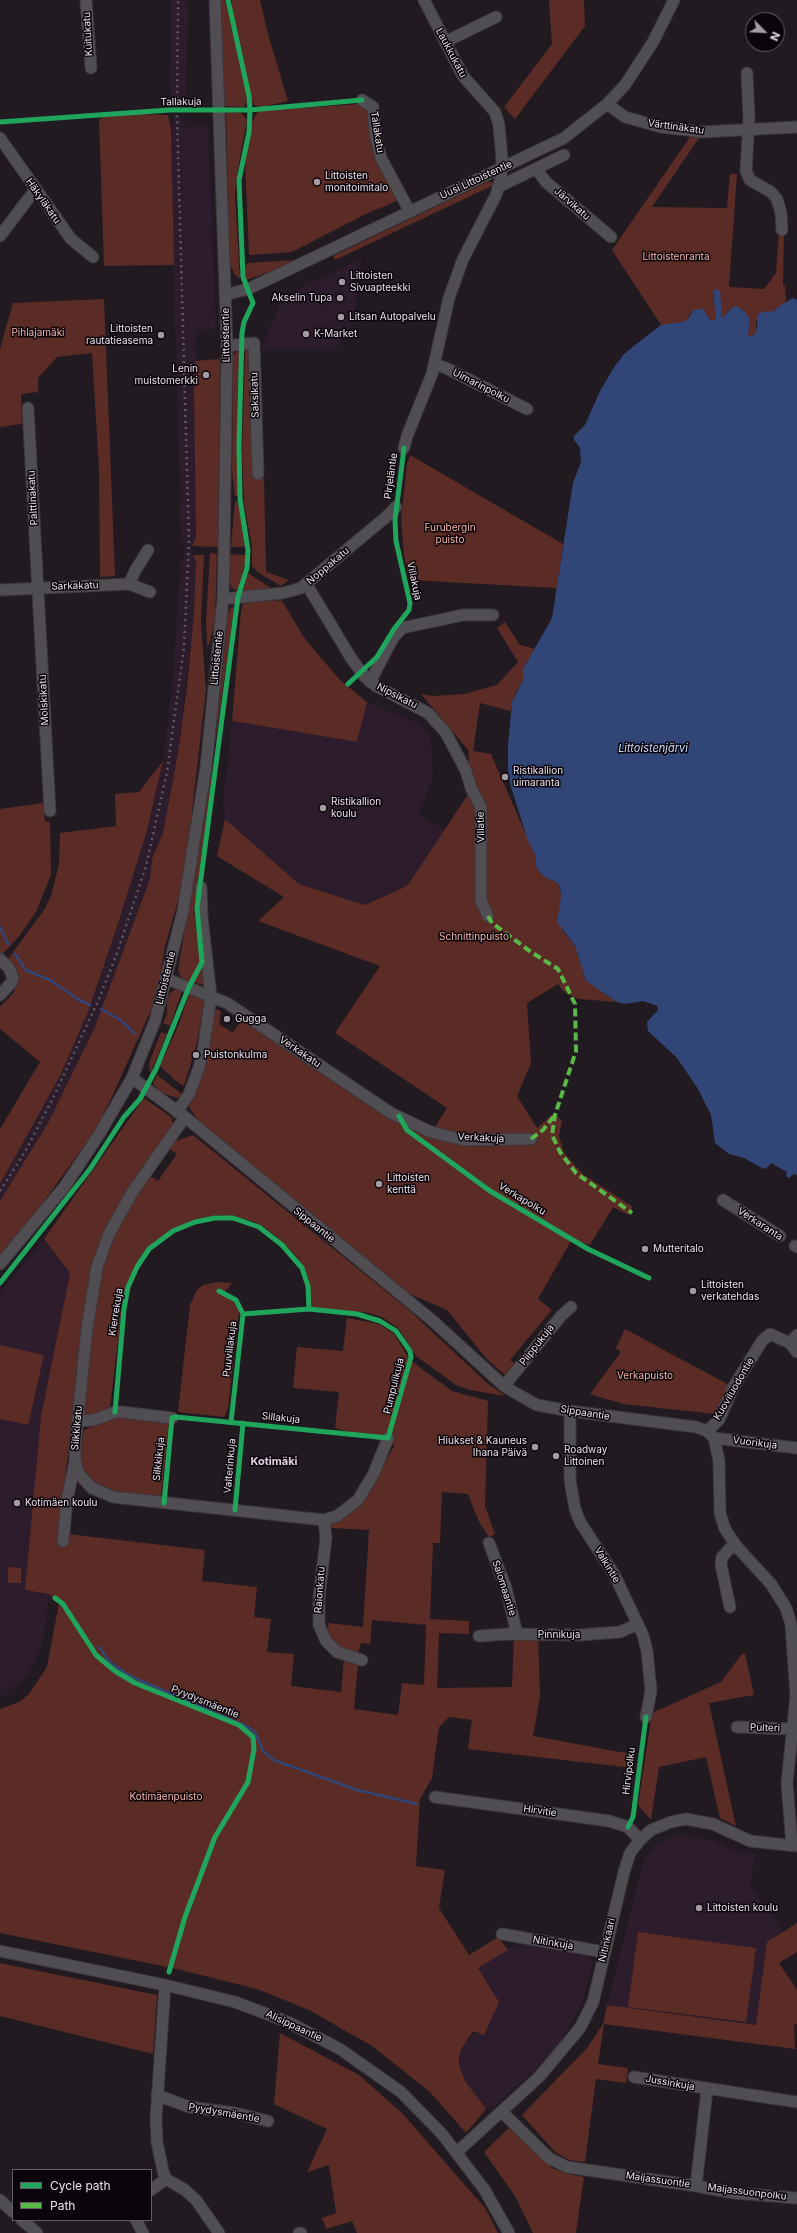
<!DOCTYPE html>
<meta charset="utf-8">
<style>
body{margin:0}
#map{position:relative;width:797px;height:2233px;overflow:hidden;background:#221a21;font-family:Inter,sans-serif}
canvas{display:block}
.legend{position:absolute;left:12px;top:2169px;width:140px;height:52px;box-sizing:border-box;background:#0a050a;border:1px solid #645d63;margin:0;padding:5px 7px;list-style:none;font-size:12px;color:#eae0e9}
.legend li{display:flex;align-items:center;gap:8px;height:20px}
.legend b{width:20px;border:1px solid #645d63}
.north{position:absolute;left:745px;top:12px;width:40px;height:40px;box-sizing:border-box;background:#0a050a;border:1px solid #645d63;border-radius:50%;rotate:114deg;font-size:11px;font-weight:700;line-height:16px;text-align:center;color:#eae0e9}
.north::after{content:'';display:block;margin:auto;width:14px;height:18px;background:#a49ba3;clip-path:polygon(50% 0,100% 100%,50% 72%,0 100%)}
</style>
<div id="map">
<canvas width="797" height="2233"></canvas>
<ul class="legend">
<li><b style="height:5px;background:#20a55d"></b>Cycle path</li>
<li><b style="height:5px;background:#58b947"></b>Path</li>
</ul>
<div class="north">N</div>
</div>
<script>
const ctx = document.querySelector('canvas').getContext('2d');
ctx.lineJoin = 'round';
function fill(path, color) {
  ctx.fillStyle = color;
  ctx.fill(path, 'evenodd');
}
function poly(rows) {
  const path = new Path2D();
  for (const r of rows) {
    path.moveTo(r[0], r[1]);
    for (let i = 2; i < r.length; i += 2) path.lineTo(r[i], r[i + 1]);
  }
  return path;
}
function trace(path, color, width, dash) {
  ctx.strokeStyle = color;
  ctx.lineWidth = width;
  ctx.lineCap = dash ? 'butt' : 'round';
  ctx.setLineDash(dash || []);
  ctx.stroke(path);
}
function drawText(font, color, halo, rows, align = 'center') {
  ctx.font = font + ' Inter,sans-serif';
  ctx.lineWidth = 3;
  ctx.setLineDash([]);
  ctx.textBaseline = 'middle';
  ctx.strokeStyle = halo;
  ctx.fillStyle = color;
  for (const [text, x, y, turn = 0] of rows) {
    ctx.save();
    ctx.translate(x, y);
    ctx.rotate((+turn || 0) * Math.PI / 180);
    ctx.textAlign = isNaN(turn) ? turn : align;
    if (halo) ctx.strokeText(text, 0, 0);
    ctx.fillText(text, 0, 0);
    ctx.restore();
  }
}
fill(poly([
 [171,0,188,0,186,93,182,104,174,104,170,91],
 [174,116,182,116,185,127,208,126,216,329,197,330,194,392,196,537,192,544,193,555,196,561,194,613,178,753,163,833,152,859,150,879,94,1029,48,1123,0,1201,0,1184,60,1076,88,1012,116,930,146,834,163,761,173,681,180,566,184,555,185,544,181,536,177,393,178,382,174,307,171,128],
 [361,259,354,323,336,349,261,350,282,297],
 [367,702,420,724,431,739,433,777,419,815,445,830,407,886,365,905,299,884,225,819,223,801,232,721,357,742],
 [44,1239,70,1273,41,1416,26,1590,49,1594,46,1624,40,1650,29,1673,5,1695,0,1697,0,1293],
 [681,1836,713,1840,727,1848,755,1855,750,1885,783,1932,767,1942,756,2025,607,2005,641,1869,647,1855,657,1844,671,1837],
 [517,1944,587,1954,593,1965,581,2005,561,2041,548,2057,493,2108,491,2106,486,2109,465,2081,459,2064,459,2057,462,2048,474,2031,484,2035,477,1968]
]), '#2c1c2c');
fill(poly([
 [220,0,225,0,248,100,244,107,225,106],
 [232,0,260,0,268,34,288,101,262,107,256,106,252,102,232,13],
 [549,0,584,0,585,26,515,119,504,107,552,44],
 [360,104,366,105,370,114,372,150,397,201,368,213,292,252,249,255,245,163,251,125,256,114,259,111],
 [226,112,241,113,247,120,237,175,235,194,240,279,235,275,230,264],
 [109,113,168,115,171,128,174,265,104,266,99,120],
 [690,137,699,138,652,207,727,208,730,174,737,174,729,287,764,289,776,273,779,232,784,233,783,285,785,286,786,301,777,309,756,321,756,333,752,337,748,335,750,319,742,309,731,308,722,319,719,290,713,291,716,320,710,320,703,309,690,313,688,319,682,323,661,325,612,250],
 [487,182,492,182,494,185,335,260,333,256],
 [294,260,269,272,246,280,245,266,248,263],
 [104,299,115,576,100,577,99,469,92,353,57,357,38,378,38,392,21,394,22,424,0,427,0,349,13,303],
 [239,349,238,496,235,496,232,472,233,356],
 [248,349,253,477,264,478,266,572,289,580,281,586,259,573,252,566,252,546,244,504,242,453,245,350],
 [220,359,218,547,192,546,196,537,194,392,195,361],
 [410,455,563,544,557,588,409,580,404,555,401,519,407,464],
 [235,501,238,501,246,544,244,547,231,547],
 [210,553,217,554,215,621,209,645,207,646,206,621],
 [230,554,245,555,246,560,238,591,231,588,230,582],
 [193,555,204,555,201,623,206,690,184,881,165,946,159,982,152,1008,110,1101,92,1135,28,1223,0,1256,0,1201,48,1123,94,1029,150,879,152,859,163,833,178,753,187,687,194,613,196,561],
 [248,573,274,590,243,591],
 [269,600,282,601,305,639,340,680,367,702,357,742,232,721,241,611,243,604,248,601],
 [232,606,234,608,213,759,227,614],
 [505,622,520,645,535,649,523,669,523,680,516,692,510,711,480,703,473,751,491,754,535,855,536,866,543,876,558,883,561,896,562,930,575,946,586,981,617,1002,579,999,564,992,558,984,527,1003,531,1063,517,1096,537,1128,554,1113,562,1121,559,1136,564,1153,583,1174,633,1207,628,1215,613,1207,590,1245,572,1239,538,1299,552,1310,510,1360,515,1364,506,1376,486,1358,447,1310,403,1291,200,1123,189,1107,203,1073,211,1040,213,1008,221,1011,219,1024,233,1033,243,1018,429,1135,448,1142,433,1130,447,1108,335,1033,380,966,258,921,284,897,217,856,225,819,299,884,365,905,407,886,467,796,469,751,421,694,433,696,464,694,497,685,518,662,497,628],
 [163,761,146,834,116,930,88,1012,60,1076,0,1184,0,1129,40,1062,0,1029,0,1007,14,992,19,975,8,959,44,910,51,896,59,864,60,833,116,826,115,794,139,792],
 [210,773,212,776,194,911,204,985,182,979,178,971],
 [43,803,45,822,50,822,51,875,36,912,20,935,2,955,0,952,0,809],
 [176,989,182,991,170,1026,163,1023,167,1014,167,1001,170,993],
 [190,992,205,997,197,1043,184,1086,176,1081,160,1066,179,1024],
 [161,1032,167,1034,150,1074,149,1063],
 [157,1075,182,1094,178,1098,161,1093,153,1083],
 [144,1098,171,1117,173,1123,136,1179,94,1262,83,1319,59,1533,205,1550,202,1581,257,1587,254,1617,271,1619,267,1652,294,1654,291,1686,341,1692,344,1659,358,1664,354,1709,398,1715,402,1683,424,1685,426,1625,372,1620,370,1644,361,1643,358,1654,335,1645,329,1637,328,1623,363,1627,369,1530,331,1528,331,1522,361,1501,395,1445,335,1428,339,1392,293,1388,297,1347,343,1351,347,1318,379,1324,394,1334,410,1360,452,1391,488,1401,485,1506,495,1534,489,1537,479,1522,468,1494,442,1492,440,1543,433,1543,430,1619,469,1621,469,1634,439,1633,437,1688,512,1687,514,1636,538,1632,540,1697,533,1736,631,1754,633,1768,468,1749,472,1720,449,1717,439,1727,432,1778,420,1799,416,1866,445,1870,439,1908,469,1955,498,1937,508,1950,478,1968,499,2002,484,2035,473,2031,462,2048,459,2057,459,2064,465,2081,486,2109,466,2133,430,2092,372,2046,309,2010,257,1989,177,1969,0,1933,0,1709,19,1702,29,1694,47,1667,59,1603,49,1594,25,1590,41,1416,70,1273,44,1239],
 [193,1135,410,1311,487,1383,505,1396,470,1390,456,1385,416,1356,399,1329,382,1317,369,1313,312,1307,308,1277,299,1260,290,1249,267,1229,255,1222,233,1216,219,1215,196,1219,173,1229,147,1248,141,1256,126,1286,123,1298,110,1408,83,1417,100,1264,119,1221,150,1176,158,1181,177,1154,168,1148,173,1142],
 [217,1282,232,1283,223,1294,236,1304,239,1312,228,1408,224,1417,178,1412,190,1305,197,1290,203,1285],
 [625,1329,731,1386,716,1414,623,1404,590,1394,621,1352,616,1348],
 [0,1345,44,1355,28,1425,0,1419],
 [115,1416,169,1420,161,1498,100,1489,86,1477,79,1455,84,1430],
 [8,1567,21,1568,21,1583,8,1583],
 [745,1653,754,1695,709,1703,736,1826,720,1818,706,1757,659,1767,651,1820,638,1805,652,1713,721,1682,741,1655],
 [797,1923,797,1952,779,1963,797,1990,797,2024,794,2024,795,2049,604,2024,598,2064,628,2068,626,2083,596,2079,585,2162,569,2160,555,2152,522,2115,587,2048,603,2024,607,2005,756,2025,767,1942],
 [638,1932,756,1948,746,2022,628,2007],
 [0,1963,157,1995,153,2054,0,2016],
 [280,2033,359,2075,402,2113,485,2208,498,2233,357,2233,352,2221,326,2229,322,2218,336,2213,329,2165,307,2172,327,2129,274,2104],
 [511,2126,552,2168,568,2174,584,2177,576,2233,533,2233,515,2196,484,2152]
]), '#5b2b26');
fill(poly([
 [713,290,720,290,722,318,733,307,737,306,745,312,750,319,748,335,750,337,756,333,758,315,761,312,774,311,779,306,793,298,797,300,797,1175,794,1174,789,1178,786,1176,787,1172,771,1163,766,1169,760,1167,744,1158,729,1154,715,1143,711,1115,698,1089,677,1058,648,1031,647,1022,658,1010,657,1006,643,1001,625,1004,617,1002,586,981,575,946,557,922,561,896,560,889,558,883,543,876,536,866,535,855,528,841,510,784,508,770,508,745,512,702,523,680,523,669,552,618,573,483,581,462,580,448,574,440,574,436,585,425,600,391,613,369,624,354,639,342,661,325,682,322,688,319,693,310,697,309,703,309,710,320,716,320]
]), '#314577');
trace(poly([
 [0,927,8,944],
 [15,954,26,970,50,980,79,1000,90,1005],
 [101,1009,122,1021,135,1034],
 [99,1647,110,1662,130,1676,248,1727,255,1732,263,1751,274,1760,357,1790,417,1804]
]), '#314577', 2.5);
const minor = poly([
 [86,0,91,68],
 [445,42,496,17],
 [747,73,749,119,746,171,750,180,771,192,777,199,781,213,782,230],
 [362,100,373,107,376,139,381,158,410,212],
 [607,104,625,117,661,127,687,130,701,132,797,127],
 [0,138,71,239,93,257],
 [536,169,546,182,611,237],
 [498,187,564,155],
 [0,236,35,190],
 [225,295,248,289,564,138,607,104,625,85,653,42,674,0],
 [227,346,254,343,258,474],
 [434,364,446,368,527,409],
 [28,408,50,811],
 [404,448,407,436,432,374,449,298,463,259,496,195,501,178,502,159,499,125,495,112,463,76,424,0],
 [129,584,135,571,148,550],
 [307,585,351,658,365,677,376,686,428,713,446,733,466,771,471,788,481,807,481,901,488,916],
 [0,590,129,584,150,592],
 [223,599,283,593,301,588,386,517,396,507],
 [370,682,393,638,402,628,463,615,493,615],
 [0,959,9,968,13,978,11,983,0,995],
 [167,979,227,1003,391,1113,431,1132,464,1140,531,1139],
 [132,1078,185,1117,433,1321,504,1386,519,1395,537,1405,570,1411,696,1427,707,1431,714,1438,719,1461,720,1513,725,1529,737,1547,771,1584,786,1608,791,1624,796,1696,787,1783,792,1845],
 [177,1112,189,1094,199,1068,204,1045,211,996,202,917,201,887],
 [185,1117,133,1191,109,1234,97,1267,87,1328,75,1447,75,1461,79,1474,92,1488,113,1497,324,1520,337,1516,358,1500,374,1473,388,1438],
 [723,1200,780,1236],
 [795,1246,797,1247],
 [0,1264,65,1186,98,1136,132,1078,155,1021,183,911,206,767,223,599,224,553,227,346,215,0],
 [790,1343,797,1352],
 [790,1343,797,1335],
 [504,1386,561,1316,571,1307],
 [570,1411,570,1480,575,1509,580,1522,614,1574,643,1635,647,1651,651,1691,646,1717],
 [78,1421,94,1420,115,1412,122,1412,172,1418],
 [707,1431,719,1420,734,1386,762,1341,770,1334,790,1343],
 [714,1438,797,1448],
 [324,1520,326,1538,319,1598,319,1625,326,1641,337,1652,362,1660],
 [63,1541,67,1501,75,1461],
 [489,1543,506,1588,517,1634],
 [730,1607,721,1565,722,1557,734,1544],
 [479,1636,508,1634,579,1635,620,1632,638,1624],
 [737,1727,793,1729],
 [435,1797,609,1821,628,1827,640,1840],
 [502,1934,604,1952],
 [0,1951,165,1985,235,2002,288,2022,340,2049,401,2092,442,2134,484,2189,509,2233],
 [165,1985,156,2119,157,2142,163,2171,166,2179,185,2190,196,2200,219,2233],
 [634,2077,797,2102],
 [157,2095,189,2107,235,2113,268,2121],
 [502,2112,549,2158,567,2167,696,2186,707,2090],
 [457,2152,539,2077,580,2028,593,2002,624,1872,630,1853,640,1840,651,1830,671,1822,686,1819,713,1824,750,1841,797,1846],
 [696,2186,734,2193,797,2198],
 [151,2190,166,2179],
 [0,2200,13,2212],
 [22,2220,37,2233],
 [136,2220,143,2233],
 [299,2233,301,2233]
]);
trace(minor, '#3d373c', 13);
trace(minor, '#504e52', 11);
trace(poly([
 [0,1191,26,1150,53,1098,99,999,117,953,146,866,167,772,184,647,189,543,177,116,178,0]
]), '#5e5b5f', 2.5, [2, 4]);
trace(poly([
 [488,916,492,923,531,952,558,969,575,1004,576,1051,555,1115,552,1135,560,1152,576,1173,632,1213],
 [531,1139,543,1130,554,1116]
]), '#58b947', 4, [8, 4]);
trace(poly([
 [0,122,169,110,250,110,362,100],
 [348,684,377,657,394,629,409,610,410,603,396,541,395,520,404,448],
 [399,1116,407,1130,490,1191,588,1249,649,1278],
 [0,1283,90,1169,124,1117,140,1099,156,1069,189,987,202,962,197,908,238,597,247,568,248,550,240,499,239,446,242,333,244,322,253,303,243,277,239,180,249,132,250,110,249,96,228,0],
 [219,1291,236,1300,243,1314,231,1422],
 [115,1412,124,1309,128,1287,137,1267,149,1249,173,1231,195,1222,215,1218,233,1218,259,1227,282,1245,302,1268,308,1286,309,1309],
 [164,1503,172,1418,176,1417,388,1438,411,1357,410,1351,396,1331,380,1321,357,1314,309,1309,243,1314],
 [235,1510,243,1423],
 [55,1598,63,1604,96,1655,115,1671,135,1683,239,1725,253,1737,254,1749,248,1782,215,1837,185,1917,169,1972],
 [628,1827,633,1817,646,1717]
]), '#20a55d', 5);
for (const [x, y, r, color] of [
 [317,182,4,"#a49ba3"],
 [342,282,4,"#a49ba3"],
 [340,298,4,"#a49ba3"],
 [341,317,4,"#a49ba3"],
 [306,334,4,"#a49ba3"],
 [161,335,4,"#a49ba3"],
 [206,375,4,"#a49ba3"],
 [505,777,4,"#a49ba3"],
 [323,808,4,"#a49ba3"],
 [227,1019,4,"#a49ba3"],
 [196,1055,4,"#a49ba3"],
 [379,1184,4,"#a49ba3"],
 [645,1249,4,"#a49ba3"],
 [693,1291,4,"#a49ba3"],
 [535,1447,4,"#a49ba3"],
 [556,1456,4,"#a49ba3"],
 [17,1503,4,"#a49ba3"],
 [699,1908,4,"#a49ba3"]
]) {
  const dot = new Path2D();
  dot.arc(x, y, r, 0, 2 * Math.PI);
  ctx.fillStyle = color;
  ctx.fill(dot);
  trace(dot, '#0a050a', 1.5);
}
drawText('10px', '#eae0e9', '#0a050a', [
 ["Kuitukatu",88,34,-93],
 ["Laukkukatu",451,53,62],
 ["Tallakuja",181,102,-1],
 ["Värttinäkatu",676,127,8],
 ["Tallakatu",377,132,81],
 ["Uusi Littoistentie",476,180,-25],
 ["Häkyläkatu",43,201,55],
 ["Järvikatu",572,204,41],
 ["Littoistentie",226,335,-91],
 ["Uimarinpolku",481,386,27],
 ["Saksikatu",255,395,-92],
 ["Pirjeläntie",391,476,-82],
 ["Palttinakatu",33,498,-93],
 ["Noppakatu",328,566,-40],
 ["Villakuja",414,581,78],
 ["Sarkakatu",75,586,-2],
 ["Littoistentie",217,658,-84],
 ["Nipsikatu",397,696,27],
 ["Molskikatu",44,700,-93],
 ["Villatie",481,827,-91],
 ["Littoistentie",166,978,-76],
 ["Verkakatu",300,1052,34],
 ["Verkakuja",481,1138,3],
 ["Verkapolku",522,1199,31],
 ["Verkaranta",760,1224,33],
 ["Sippaantie",314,1225,39],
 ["Kierrekuja",116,1312,-81],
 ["Piippukuja",537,1345,-52],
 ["Puuvillakuja",230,1349,-83],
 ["Pumpulikuja",394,1386,-76],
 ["Kuoviluodontie",734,1389,-60],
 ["Sippaantie",585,1413,9],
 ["Sillakuja",281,1418,6],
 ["Silkkikatu",77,1428,-85],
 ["Vuorikuja",755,1443,7],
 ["Silkkikuja",159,1459,-84],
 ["Valterinkuja",230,1466,-85],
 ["Valkintie",607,1565,59],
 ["Salomaantie",504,1588,72],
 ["Raionkatu",320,1590,-86],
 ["Pinnikuja",559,1635],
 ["Pyydysmäentie",205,1702,22],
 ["Pulteri",765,1728,2],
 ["Hirvipolku",629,1771,-83],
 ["Hirvitie",540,1811,8],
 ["Nitinkaari",607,1940,-77],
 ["Nitinkuja",553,1943,10],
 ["Alisippaantie",294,2026,25],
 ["Jussinkuja",670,2083,10],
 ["Pyydysmäentie",224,2113,10],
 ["Maijassuontie",658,2180,8],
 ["Maijassuonpolku",747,2192,7]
]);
drawText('10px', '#eae0e9', '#0a050a', [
 ["Littoisten",325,176],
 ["monitoimitalo",325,188],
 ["Littoisten",350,276],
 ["Sivuapteekki",350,288],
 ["Akselin Tupa",332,298,"right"],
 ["Litsan Autopalvelu",349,317],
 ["Littoisten",153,329,"right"],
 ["rautatieasema",153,341,"right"],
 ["K-Market",314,334],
 ["Lenin",198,369,"right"],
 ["muistomerkki",198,381,"right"],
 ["Ristikallion",513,771],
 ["uimaranta",513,783],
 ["Ristikallion",331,802],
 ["koulu",331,814],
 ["Gugga",235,1019],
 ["Puistonkulma",204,1055],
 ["Littoisten",387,1178],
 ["kenttä",387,1190],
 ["Mutteritalo",653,1249],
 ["Littoisten",701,1285],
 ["verkatehdas",701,1297],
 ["Hiukset & Kauneus",527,1441,"right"],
 ["Ihana Päivä",527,1453,"right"],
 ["Roadway",564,1450],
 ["Littoinen",564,1462],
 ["Kotimäen koulu",25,1503],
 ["Littoisten koulu",707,1908]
], 'left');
drawText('10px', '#f2b2a8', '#0a050a', [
 ["Littoistenranta",676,257],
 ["Pihlajamäki",38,333],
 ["Furubergin",450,528],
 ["puisto",450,540],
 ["Schnittinpuisto",474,937],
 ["Verkapuisto",645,1376],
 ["Kotimäenpuisto",166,1797]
]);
drawText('italic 11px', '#cadafd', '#0a050a', [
 ["Littoistenjärvi",653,749]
]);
drawText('bold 11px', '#e4d0e3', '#0a050a', [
 ["Kotimäki",274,1462]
]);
</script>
